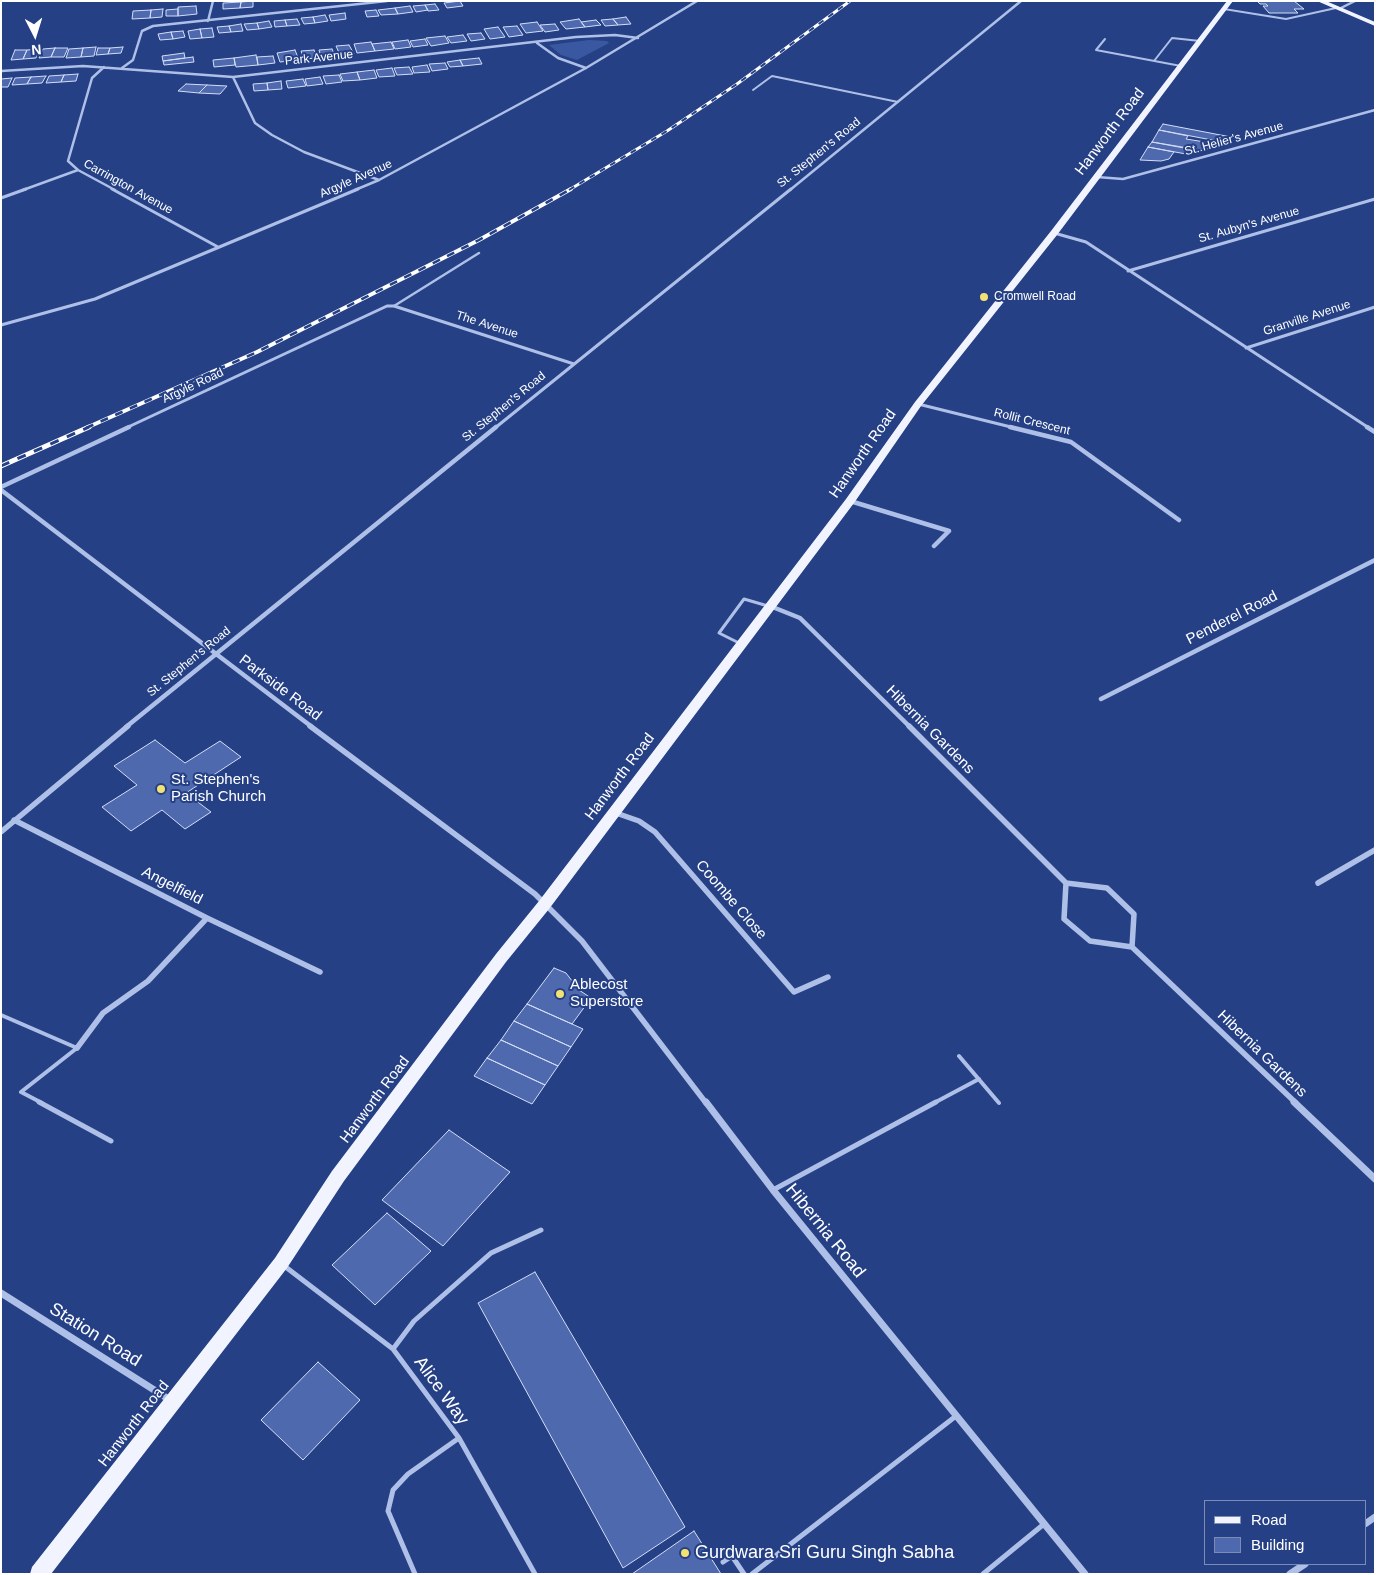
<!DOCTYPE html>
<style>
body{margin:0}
#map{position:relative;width:1376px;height:1575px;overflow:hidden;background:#254085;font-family:Helvetica,sans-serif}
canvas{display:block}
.frame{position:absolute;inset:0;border:2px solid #fff;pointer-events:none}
.legend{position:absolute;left:1204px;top:1500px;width:162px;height:65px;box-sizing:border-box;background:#254085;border:1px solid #7c8cb6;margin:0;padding:6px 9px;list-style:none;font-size:15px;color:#fff}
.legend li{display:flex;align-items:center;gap:10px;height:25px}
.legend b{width:25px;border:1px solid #7c8cb6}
.north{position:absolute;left:10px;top:10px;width:50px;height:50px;-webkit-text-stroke:4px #254085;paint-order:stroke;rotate:175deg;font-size:14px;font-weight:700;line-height:20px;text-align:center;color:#fff}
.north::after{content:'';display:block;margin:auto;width:18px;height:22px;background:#fff;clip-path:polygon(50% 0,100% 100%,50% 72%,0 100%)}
</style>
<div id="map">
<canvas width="1376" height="1575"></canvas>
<div class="frame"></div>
<ul class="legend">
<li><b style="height:6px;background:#f1f4fe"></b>Road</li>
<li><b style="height:14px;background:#4e69ad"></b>Building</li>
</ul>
<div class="north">N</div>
</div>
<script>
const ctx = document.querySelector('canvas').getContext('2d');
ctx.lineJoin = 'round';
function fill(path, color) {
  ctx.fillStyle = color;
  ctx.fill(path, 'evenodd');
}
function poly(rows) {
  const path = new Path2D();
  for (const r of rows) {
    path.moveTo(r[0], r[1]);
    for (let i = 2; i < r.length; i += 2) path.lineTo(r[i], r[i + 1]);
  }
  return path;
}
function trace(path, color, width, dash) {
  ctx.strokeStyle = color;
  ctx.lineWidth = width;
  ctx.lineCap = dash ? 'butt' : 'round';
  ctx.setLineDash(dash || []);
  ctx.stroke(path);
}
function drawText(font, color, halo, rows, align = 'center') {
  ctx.font = font + ' Helvetica,sans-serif';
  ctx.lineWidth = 4;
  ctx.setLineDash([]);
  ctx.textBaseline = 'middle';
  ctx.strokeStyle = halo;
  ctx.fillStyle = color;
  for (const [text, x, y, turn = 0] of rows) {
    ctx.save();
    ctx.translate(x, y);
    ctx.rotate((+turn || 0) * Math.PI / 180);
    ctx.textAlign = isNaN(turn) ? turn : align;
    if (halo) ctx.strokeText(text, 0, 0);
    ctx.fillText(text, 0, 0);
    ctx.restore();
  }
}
fill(poly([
 [589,40,607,41,609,43,577,60,561,55,549,45]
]), '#3a58a2');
const building = poly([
 [253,1,253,7,240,8,241,2,253,1],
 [460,1,463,6,447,8,444,3,460,1],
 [1257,1,1294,1,1304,9,1294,9,1298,13,1269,13,1263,6,1268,6,1266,4,1260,4,1257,1],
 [241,2,240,8,223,9,223,3,241,2],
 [435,4,439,10,428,11,425,5,435,4],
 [425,5,428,10,416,12,413,6,425,5],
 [196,6,197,14,178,16,178,7,196,6],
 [410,6,413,12,398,14,395,8,410,6],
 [395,8,398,14,381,15,378,10,395,8],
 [163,9,162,17,150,18,151,10,163,9],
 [178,9,178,16,166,16,166,10,178,9],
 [151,10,150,18,132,19,133,11,151,10],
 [376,10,379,16,367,17,365,11,376,10],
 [345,13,346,19,331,21,329,15,345,13],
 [325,15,328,21,315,23,313,17,325,15],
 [313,17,315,23,304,24,301,18,313,17],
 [626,17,631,24,618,25,613,19,626,17],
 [297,19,300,25,287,26,285,20,297,19],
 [579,19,585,27,566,29,560,22,579,19],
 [613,19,618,25,605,26,601,20,613,19],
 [285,20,287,26,275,27,274,21,285,20],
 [596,20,601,25,585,27,581,22,596,20],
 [269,21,272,27,259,29,257,23,269,21],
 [537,22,543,31,526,33,520,24,537,22],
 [257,23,259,29,247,30,244,24,257,23],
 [241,24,243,31,231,32,229,26,241,24],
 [555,24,559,30,545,32,540,25,555,24],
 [229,26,231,32,219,33,217,27,229,26],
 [517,26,523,35,509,37,503,27,517,26],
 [498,27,505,37,490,39,484,29,498,27],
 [212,28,214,37,202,38,200,29,212,28],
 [200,29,202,38,190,39,188,31,200,29],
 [183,31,185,37,173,39,171,32,183,31],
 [171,32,173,39,160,40,158,34,171,32],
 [481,33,485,39,471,41,467,34,481,33],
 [463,35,467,41,451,43,447,37,463,35],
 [445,36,449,43,431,46,426,38,445,36],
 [425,39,428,45,413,47,410,41,425,39],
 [408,40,411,47,395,49,392,42,408,40],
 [371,42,375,51,357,53,354,44,371,42],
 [391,42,394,49,375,51,372,44,391,42],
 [349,45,354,54,340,55,336,46,349,45],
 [96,47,94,56,81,57,83,48,96,47],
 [123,47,121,53,108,54,110,48,123,47],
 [55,48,68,48,64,57,51,57,55,48],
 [55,48,51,57,39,58,43,49,55,48],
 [83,48,81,57,66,58,69,49,83,48],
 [98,48,110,48,108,54,96,55,98,48],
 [39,49,36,58,23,59,27,50,39,49],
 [332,49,335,56,321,57,319,50,332,49],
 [15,50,27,50,23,59,11,60,15,50],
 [295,50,299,60,280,62,277,53,295,50],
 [314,50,317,58,304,59,301,51,314,50],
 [184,53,185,58,163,61,162,56,184,53],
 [256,55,258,65,236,67,234,58,256,55],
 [273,56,275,63,258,65,257,57,273,56],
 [193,57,194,62,164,65,163,61,193,57],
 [234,58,235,65,214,67,213,60,234,58],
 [479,58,482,64,463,66,460,60,479,58],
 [460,60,463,66,450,67,447,62,460,60],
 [445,63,448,69,432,71,429,64,445,63],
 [427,65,430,72,414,73,412,67,427,65],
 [409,67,413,74,397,75,394,68,409,67],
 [392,68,395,76,379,77,376,70,392,68],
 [374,70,377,78,360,80,357,72,374,70],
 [357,72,360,80,343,81,340,74,357,72],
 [78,74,76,81,61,82,64,75,78,74],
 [64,75,61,82,46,83,49,76,64,75],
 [339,75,342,82,326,84,323,76,339,75],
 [46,76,42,83,27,84,31,77,46,76],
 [31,77,27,84,12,85,15,78,31,77],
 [320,77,323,84,307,86,305,79,320,77],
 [12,78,8,87,1,87,1,79,12,78],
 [303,79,306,86,288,88,286,81,303,79],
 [281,81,282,89,268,90,267,83,281,81],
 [267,83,268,90,254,91,253,84,267,83],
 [186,84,207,85,199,93,178,91,186,84],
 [207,85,227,86,220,94,199,93,207,85],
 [1163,124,1231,137,1228,143,1159,130,1163,124],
 [1159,130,1188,136,1186,139,1205,142,1203,145,1214,147,1200,151,1152,142,1159,130],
 [1152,142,1194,149,1186,154,1148,147,1152,142],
 [1148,147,1174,152,1169,159,1161,161,1140,160,1148,147],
 [155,740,185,763,220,741,241,757,186,793,211,812,185,829,162,810,131,831,102,807,137,785,114,766,155,740],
 [554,968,566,973,579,990,591,998,572,1024,527,1004,554,968],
 [527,1004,572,1024,583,1029,571,1047,514,1021,527,1004],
 [514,1021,571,1047,558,1066,501,1040,514,1021],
 [501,1040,558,1066,545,1085,487,1058,501,1040],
 [487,1058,545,1085,532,1104,474,1076,487,1058],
 [449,1130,510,1172,443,1246,382,1200,449,1130],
 [387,1213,431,1251,375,1305,332,1265,387,1213],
 [535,1272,685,1527,623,1568,478,1303,535,1272],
 [318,1362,360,1400,303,1460,261,1420,318,1362],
 [694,1531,721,1574,632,1574,694,1531]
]);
fill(building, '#4e69ad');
trace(building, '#d3ddf6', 1);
trace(poly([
 [1224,9,1286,19,1336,8],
 [1105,39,1096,50,1181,66],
 [1154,61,1172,38,1200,41],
 [753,90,772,76,898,102]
]), '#afc0e8', 2);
trace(poly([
 [394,306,479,253]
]), '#afc0e8', 2.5);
trace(poly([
 [739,643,719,633,744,599,768,606]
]), '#afc0e8', 3);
trace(poly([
 [1,1015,77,1048,21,1092,42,1103],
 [959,1056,999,1103],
 [934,1103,979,1079]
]), '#afc0e8', 4);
trace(poly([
 [39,1102,111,1141],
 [773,1190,936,1102],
 [283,1265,393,1349,459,1438,535,1574],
 [393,1349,414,1321,491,1253,541,1230],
 [723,1562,732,1556,744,1574],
 [415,1574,388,1511,393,1490,408,1474,459,1438],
 [752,1574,956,1416],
 [983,1574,1044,1524]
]), '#afc0e8', 5);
trace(poly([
 [1339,9,1355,1],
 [208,21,213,1],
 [537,43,558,58,586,68],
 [104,67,92,78,68,161,78,170,115,190],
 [122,68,133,60,142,31,153,26,387,1],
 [1,71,83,66,233,77,576,37,615,35,638,38],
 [233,77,255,123,272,135,304,152,379,180],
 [1097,177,1123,179,1375,110],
 [23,190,78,170],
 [355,190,379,180,586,68,697,1],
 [790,190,1021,1]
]), '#afc0e8', 2.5);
trace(poly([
 [112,189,218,247],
 [1,198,26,189],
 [1054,233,1086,242,1369,428],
 [1128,271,1375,199],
 [1,325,95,299,358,189],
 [1246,348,1375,307],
 [918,404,1015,428],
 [126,428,387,306,394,306,574,364],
 [495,428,791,189]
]), '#afc0e8', 3);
trace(poly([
 [1010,427,1071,442,1179,520],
 [1367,427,1375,432],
 [1,487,129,427],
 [1,490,312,727],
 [850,501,949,531,934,546],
 [770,606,800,618,910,727],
 [1101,699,1375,560],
 [126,727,496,427]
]), '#afc0e8', 4.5);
trace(poly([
 [310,726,535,894,582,941,706,1103],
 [909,726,1066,883],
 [616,813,639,821,655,832,794,992,828,977],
 [14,820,207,918,148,981,103,1013,77,1048],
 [1,832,128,726],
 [1066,883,1107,888,1134,914,1132,947,1090,941,1064,919,1066,883],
 [1318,883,1375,850],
 [207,918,320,972],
 [1132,947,1296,1103]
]), '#afc0e8', 5.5);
trace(poly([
 [706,1102,773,1190,1085,1574],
 [1294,1102,1375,1179],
 [1,1293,170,1400],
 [1365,1524,1375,1517],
 [1290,1574,1305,1564]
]), '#afc0e8', 7);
fill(poly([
 [1227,1,1233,1,1057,235,921,406,854,503,549,909,506,962,344,1181,287,1268,51,1574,30,1574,32,1567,275,1258,332,1171,496,954,539,901,846,499,915,402,1051,231,1227,1],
 [1317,1,1326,1,1375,22,1375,26,1317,1]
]), '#f1f4fe');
const railFar2 = poly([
 [569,190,667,131,737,84,850,1]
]);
const railFar1 = poly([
 [86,428,257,352,479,240,571,189]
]);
const rail = poly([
 [1,466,89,427]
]);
trace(railFar2, '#fff', 3);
trace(railFar1, '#fff', 4);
trace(rail, '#fff', 5);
trace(railFar2, '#254085', 2, [6]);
trace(railFar1, '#254085', 2.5, [8]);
trace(rail, '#254085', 3, [9]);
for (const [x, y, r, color] of [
 [984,297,5,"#f2e274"],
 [161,789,5,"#f2e274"],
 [560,994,5,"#f2e274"],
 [685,1553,5,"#f2e274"]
]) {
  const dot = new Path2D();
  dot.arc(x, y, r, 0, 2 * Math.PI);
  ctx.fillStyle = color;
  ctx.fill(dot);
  trace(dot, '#254085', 2);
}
drawText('12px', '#fff', '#254085', [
 ["Park Avenue",319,58,-6],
 ["St. Helier's Avenue",1234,139,-15],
 ["St. Stephen's Road",819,153,-39],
 ["Argyle Avenue",356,179,-24],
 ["Carrington Avenue",128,187,29],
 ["St. Aubyn's Avenue",1249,225,-16],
 ["Granville Avenue",1307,318,-18],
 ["The Avenue",487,325,18],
 ["Argyle Road",193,386,-25],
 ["St. Stephen's Road",504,407,-39],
 ["Rollit Crescent",1032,422,14],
 ["St. Stephen's Road",189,662,-39]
]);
drawText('12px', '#fff', '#254085', [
 ["Cromwell Road",994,297]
], 'left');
drawText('15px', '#fff', '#254085', [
 ["Hanworth Road",1110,132,-53],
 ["Hanworth Road",863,454,-55],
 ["Penderel Road",1232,618,-27],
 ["Parkside Road",280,688,37],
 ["Hibernia Gardens",930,730,45],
 ["Hanworth Road",620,777,-53],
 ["Angelfield",172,886,27],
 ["Coombe Close",731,900,49],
 ["Hibernia Gardens",1262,1054,44],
 ["Hanworth Road",375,1100,-53],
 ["Hanworth Road",134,1424,-52]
]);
drawText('15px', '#fff', '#254085', [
 ["St. Stephen's",171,780],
 ["Parish Church",171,797],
 ["Ablecost",570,985],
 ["Superstore",570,1002]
], 'left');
drawText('18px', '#fff', '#254085', [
 ["Hibernia Road",825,1231,51],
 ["Station Road",95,1335,32],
 ["Alice Way",441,1391,54]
]);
drawText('18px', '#fff', '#254085', [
 ["Gurdwara Sri Guru Singh Sabha",695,1553]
], 'left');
</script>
